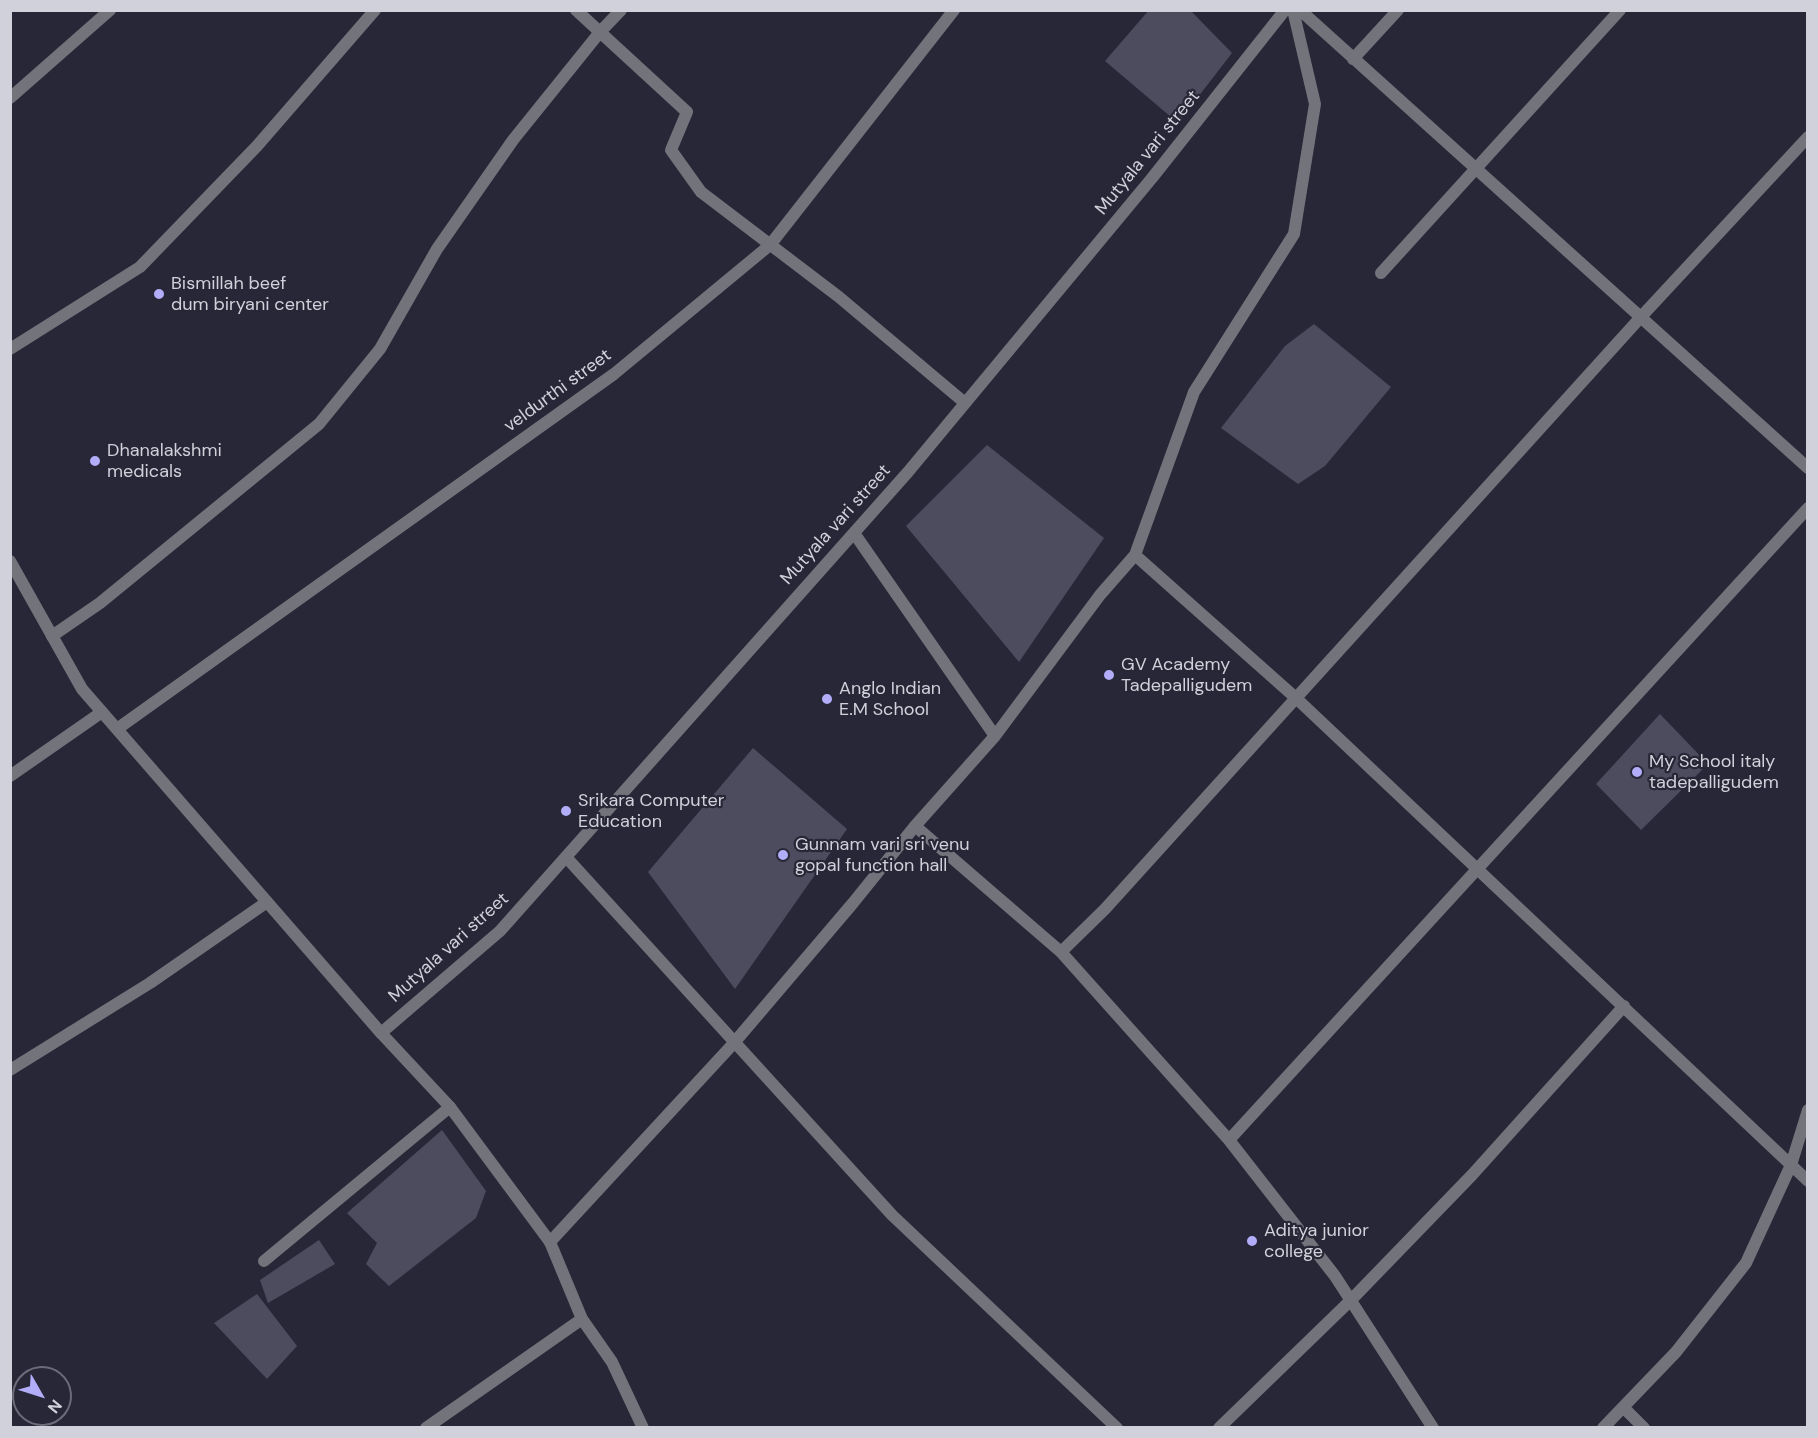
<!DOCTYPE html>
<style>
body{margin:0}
#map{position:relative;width:1818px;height:1438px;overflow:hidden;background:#282737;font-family:"DM Sans",sans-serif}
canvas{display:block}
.frame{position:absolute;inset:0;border:12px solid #d1d1db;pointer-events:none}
.north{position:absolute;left:12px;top:1366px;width:60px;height:60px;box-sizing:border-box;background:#282737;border:2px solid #6c6b79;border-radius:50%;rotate:129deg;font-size:16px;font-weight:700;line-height:24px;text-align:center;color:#d1d1db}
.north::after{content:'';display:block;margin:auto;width:21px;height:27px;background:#b2adf9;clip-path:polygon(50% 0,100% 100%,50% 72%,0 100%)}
</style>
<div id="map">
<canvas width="1818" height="1438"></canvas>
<div class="frame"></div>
<div class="north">N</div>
</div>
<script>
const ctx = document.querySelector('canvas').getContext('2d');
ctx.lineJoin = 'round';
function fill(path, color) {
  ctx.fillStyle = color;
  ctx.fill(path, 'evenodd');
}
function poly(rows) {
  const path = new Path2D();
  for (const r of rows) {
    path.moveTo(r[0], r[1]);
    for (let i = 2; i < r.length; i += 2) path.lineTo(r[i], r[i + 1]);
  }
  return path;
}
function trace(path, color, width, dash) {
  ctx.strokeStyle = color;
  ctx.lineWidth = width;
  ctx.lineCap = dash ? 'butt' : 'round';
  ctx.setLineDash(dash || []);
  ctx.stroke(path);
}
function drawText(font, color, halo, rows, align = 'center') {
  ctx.font = font + ' "DM Sans",sans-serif';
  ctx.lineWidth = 4.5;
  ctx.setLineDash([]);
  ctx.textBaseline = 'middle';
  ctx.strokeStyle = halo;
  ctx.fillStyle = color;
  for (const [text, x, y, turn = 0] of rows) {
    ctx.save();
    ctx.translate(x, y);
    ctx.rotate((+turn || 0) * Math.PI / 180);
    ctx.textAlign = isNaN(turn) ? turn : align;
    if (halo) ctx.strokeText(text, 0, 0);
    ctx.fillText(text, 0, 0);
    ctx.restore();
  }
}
fill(poly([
 [1149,10,1190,10,1232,53,1178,123,1105,61],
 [1314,324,1391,387,1325,466,1298,484,1221,428,1285,346],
 [987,445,1104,538,1019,662,906,526],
 [1660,714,1708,764,1641,830,1596,784],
 [753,748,847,829,735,989,648,872],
 [442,1130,486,1191,476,1218,389,1286,366,1264,377,1243,347,1213],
 [319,1240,335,1264,268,1303,260,1280],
 [257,1294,297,1346,267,1379,214,1323]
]), '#4d4c5e');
trace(poly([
 [576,10,687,112,671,150,701,192,839,297,965,403],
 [1300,10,1808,468],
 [1353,59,1398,10],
 [10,98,110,10],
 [1381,273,1620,10],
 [10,349,140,267,257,146,375,10],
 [854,533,995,736],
 [1135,555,1297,699,1808,1181],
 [52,636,100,603,319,424,380,349,437,249,513,140,600,32,621,10],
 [117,729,614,374,770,245,954,10],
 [10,776,102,712],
 [915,826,1061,952,1229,1140,1335,1276,1433,1428],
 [566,857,892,1215,1117,1428],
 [1061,952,1105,909,1640,318,1808,137],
 [381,1033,500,931,908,472,1152,178,1285,10],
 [10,1070,150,983,267,902],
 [1229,1140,1808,508],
 [550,1242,733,1044,853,903,915,826,995,736,1100,595,1135,555,1194,392,1294,234,1315,104,1293,10],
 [264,1261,450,1107],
 [1623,1407,1644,1428],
 [426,1428,582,1319],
 [1219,1428,1351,1300,1472,1175,1624,1006],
 [1603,1428,1676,1352,1746,1263,1791,1165,1808,1110]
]), '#73737c', 12);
trace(poly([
 [10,561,82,689,381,1033,450,1107,550,1242,582,1319,612,1362,643,1428]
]), '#73737c', 12);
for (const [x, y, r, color] of [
 [159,294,6,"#b2adf9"],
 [95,461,6,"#b2adf9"],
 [1109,675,6,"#b2adf9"],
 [827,699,6,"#b2adf9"],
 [1637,772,6,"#b2adf9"],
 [566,811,6,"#b2adf9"],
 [783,855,6,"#b2adf9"],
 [1252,1241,6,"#b2adf9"]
]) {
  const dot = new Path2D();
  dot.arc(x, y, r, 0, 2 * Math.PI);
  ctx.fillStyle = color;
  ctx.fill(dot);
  trace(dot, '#282737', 2);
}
drawText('18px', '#d1d1db', '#282737', [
 ["Mutyala vari street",1148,153,-51],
 ["veldurthi street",558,391,-36],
 ["Mutyala vari street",836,525,-48],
 ["Mutyala vari street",449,948,-42]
]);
drawText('18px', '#d1d1db', '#282737', [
 ["Bismillah beef",171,284],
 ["dum biryani center",171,305],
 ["Dhanalakshmi",107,451],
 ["medicals",107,472],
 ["GV Academy",1121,665],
 ["Tadepalligudem",1121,686],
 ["Anglo Indian",839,689],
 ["E.M School",839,710],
 ["My School italy",1649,762],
 ["tadepalligudem",1649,783],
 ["Srikara Computer",578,801],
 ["Education",578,822],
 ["Gunnam vari sri venu",795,845],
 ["gopal function hall",795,866],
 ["Aditya junior",1264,1231],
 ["college",1264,1252]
], 'left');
</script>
